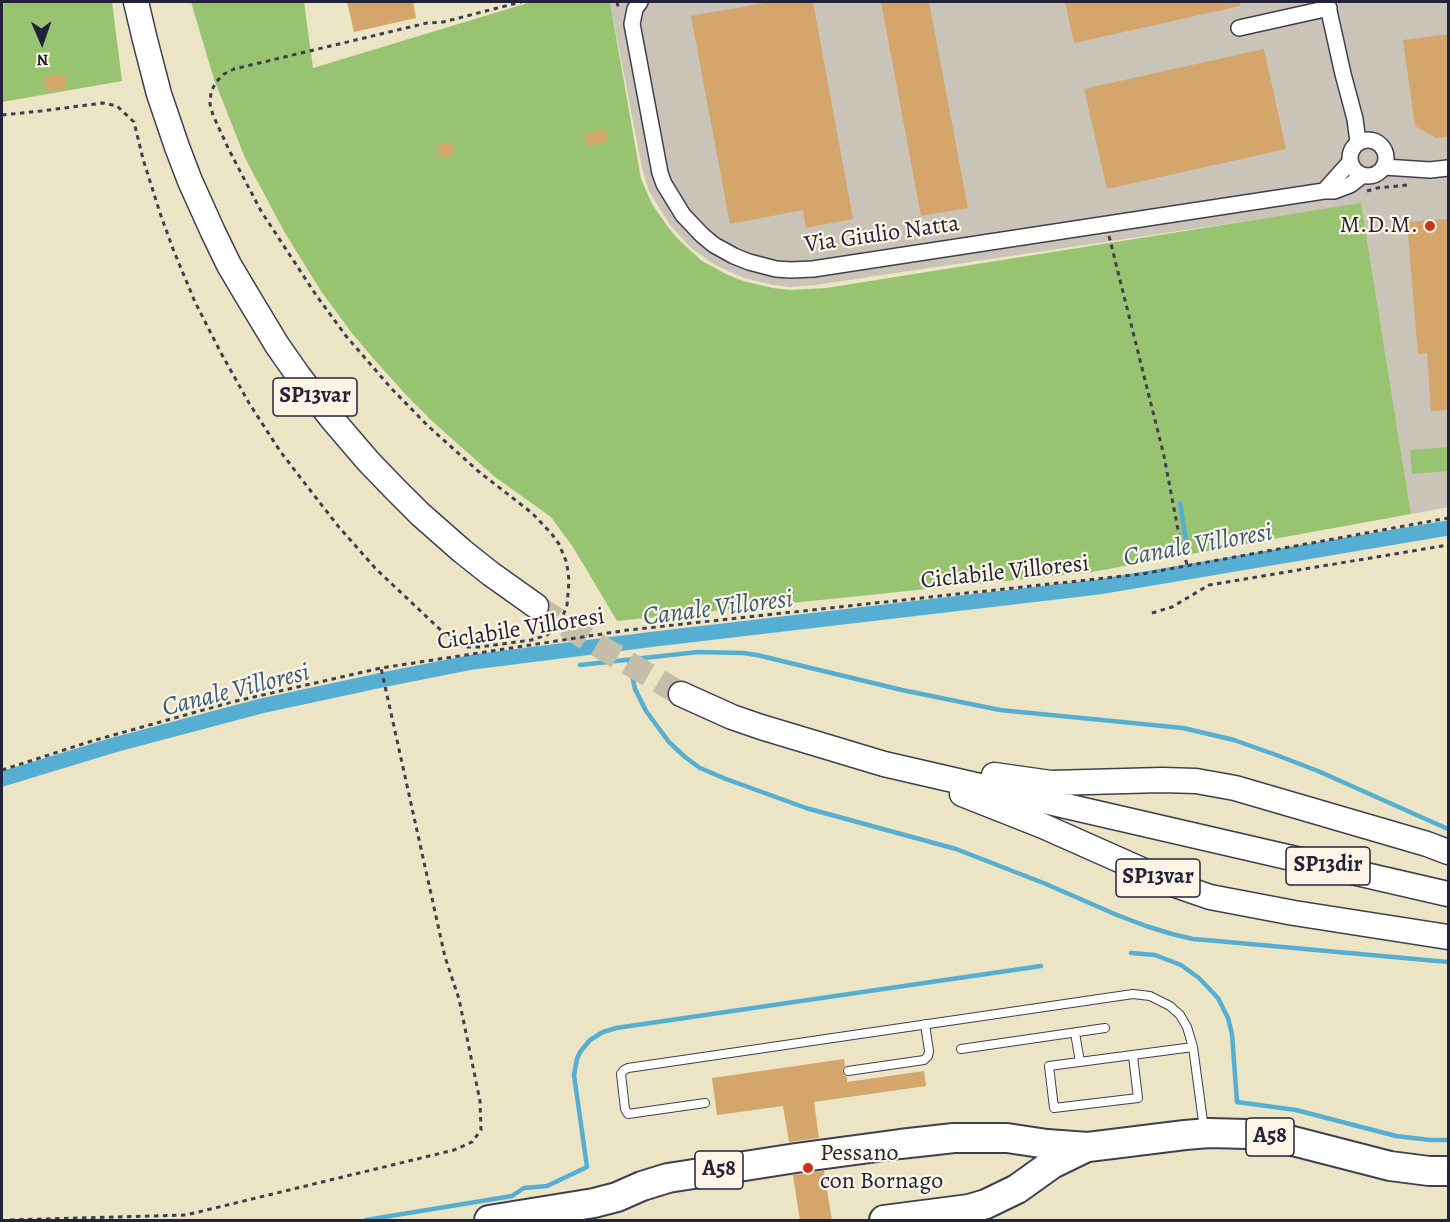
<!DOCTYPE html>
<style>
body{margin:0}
#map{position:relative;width:1450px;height:1222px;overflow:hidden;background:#ebe4c5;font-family:Alegreya,serif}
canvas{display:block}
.frame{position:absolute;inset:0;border:3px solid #22223b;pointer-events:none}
.north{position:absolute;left:12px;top:12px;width:60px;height:60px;-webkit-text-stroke:4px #fcf5e5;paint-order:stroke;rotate:178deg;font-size:16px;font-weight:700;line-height:24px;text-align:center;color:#22223b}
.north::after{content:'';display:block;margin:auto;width:21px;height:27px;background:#22223b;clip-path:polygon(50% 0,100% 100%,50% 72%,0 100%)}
</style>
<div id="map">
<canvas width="1450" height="1222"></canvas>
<div class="frame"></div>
<div class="north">N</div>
</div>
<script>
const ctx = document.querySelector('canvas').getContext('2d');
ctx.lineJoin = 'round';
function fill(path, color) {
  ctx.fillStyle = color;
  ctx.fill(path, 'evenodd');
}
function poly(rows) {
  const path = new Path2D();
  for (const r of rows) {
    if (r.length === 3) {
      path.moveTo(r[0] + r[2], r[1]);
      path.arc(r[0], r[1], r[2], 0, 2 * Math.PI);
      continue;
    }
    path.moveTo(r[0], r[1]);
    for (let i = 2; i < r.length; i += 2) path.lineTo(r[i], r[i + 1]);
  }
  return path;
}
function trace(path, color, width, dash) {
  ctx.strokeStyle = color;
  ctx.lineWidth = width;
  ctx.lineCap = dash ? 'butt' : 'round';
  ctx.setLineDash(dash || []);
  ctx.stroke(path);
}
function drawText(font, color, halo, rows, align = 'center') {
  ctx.font = font + ' Alegreya,serif';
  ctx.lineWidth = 4.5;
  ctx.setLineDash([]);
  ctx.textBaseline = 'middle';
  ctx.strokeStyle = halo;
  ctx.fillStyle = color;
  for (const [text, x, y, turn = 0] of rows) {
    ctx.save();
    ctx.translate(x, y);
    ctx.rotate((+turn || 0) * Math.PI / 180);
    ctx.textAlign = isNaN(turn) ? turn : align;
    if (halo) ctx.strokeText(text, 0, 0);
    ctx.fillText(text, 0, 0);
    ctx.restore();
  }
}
fill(poly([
 [610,2,1448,2,1448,507,1411,514,1361,204,815,285,790,287,773,285,744,278,715,265,691,248,670,225,649,191,642,168]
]), '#cac3b8');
fill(poly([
 [2,2,112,2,122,81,2,102],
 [191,2,304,2,313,68,531,2,610,2,641,179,652,204,668,227,678,239,702,261,726,274,743,281,773,288,790,290,826,288,1361,203,1411,514,1092,572,617,621,573,547,551,517,495,477,431,420,407,396,373,358,351,332,321,291,285,233,245,158,214,79],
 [1448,447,1448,471,1412,474,1410,450]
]), '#98c472');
trace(poly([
 [1180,503,1187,547],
 [629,660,635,689,646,711,669,742,685,757,700,768,726,779,806,808,956,849,1046,884,1117,915,1146,926,1172,934,1193,939,1217,941,1448,962],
 [580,665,698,652,743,653,757,655,902,690,1000,710,1183,728,1234,740,1279,756,1318,771,1448,829],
 [1131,953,1155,955,1181,965,1199,978,1218,998,1228,1018,1232,1034,1237,1102,1296,1110,1396,1136,1430,1140,1448,1140],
 [366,1220,512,1196,524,1188,547,1186,587,1167,574,1075,577,1059,580,1052,590,1040,603,1032,616,1028,1041,966]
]), '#56aed3', 4.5);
trace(poly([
 [2,779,114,745,261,706,387,679,473,662,655,639,1098,587,1448,528]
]), '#56aed3', 15);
fill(poly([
 [347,2,413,2,416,18,354,32],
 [770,2,813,2,853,219,806,228,803,210,730,224,691,16],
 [881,2,929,2,968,208,921,216],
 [1065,2,1240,2,1240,6,1074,43],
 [1449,34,1449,137,1436,138,1415,126,1403,40],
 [1264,49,1286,149,1107,189,1084,89],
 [65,75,66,89,45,91,44,77],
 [605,129,608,141,588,146,584,135],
 [452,142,454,155,440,158,437,145],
 [1449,219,1449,410,1431,411,1427,353,1418,354,1407,222],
 [844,1059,845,1066,842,1071,844,1075,847,1077,847,1082,924,1071,926,1086,814,1102,819,1138,789,1142,783,1106,717,1115,712,1078],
 [824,1171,832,1221,800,1221,793,1175]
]), '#d4a66c');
trace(poly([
 [536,606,592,642,681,694]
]), '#c3bda9', 24, [24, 12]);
const service = poly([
 [1075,1033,1080,1062],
 [961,1049,1105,1028],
 [1133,1056,1138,1098,1054,1108,1049,1066,1193,1047,1204,1129],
 [848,1071,924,1060,928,1056,929,1051,925,1024],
 [705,1103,628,1114,625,1109,621,1074,624,1070,628,1068,1133,994,1150,996,1170,1006,1180,1015,1187,1027,1193,1047]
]);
const minor = poly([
 [640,2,635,9,632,24,660,173,664,184,683,215,702,235,714,245,734,256,749,262,776,269,791,270,813,269,1324,191,1334,191,1350,185,1363,175],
 [1327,2,1343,74,1355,119,1358,142],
 [1239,28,1329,8],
 [1368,158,18],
 [1384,167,1430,170,1448,168],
 [1324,191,1350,162]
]);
const primary = poly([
 [136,2,145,40,159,94,177,147,190,181,213,232,229,265,248,297,277,345,298,375,332,419,368,461,394,488,420,514,462,551,491,574,536,606],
 [681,694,732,717,761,727,884,764,1448,894],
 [994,775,1051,783,1162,780,1196,781,1235,788,1427,844,1448,852],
 [962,794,1043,826,1178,886,1210,897,1294,913,1448,937]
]);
const motorway = poly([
 [489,1220,594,1203,617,1197,642,1186,668,1178,796,1158,900,1144,954,1138,1007,1138,1047,1144,1088,1147,1185,1135,1209,1133,1247,1134,1289,1140,1390,1166,1429,1171,1448,1171],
 [884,1220,969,1209,986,1204,1017,1189,1052,1164,1087,1147]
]);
trace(service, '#403f50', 10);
trace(minor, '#403f50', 18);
trace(primary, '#403f50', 27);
trace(motorway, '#403f50', 32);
trace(poly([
 [617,2,619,10],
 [2,115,41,111,103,103,117,106,134,122,143,159,160,213,173,249,195,302,221,353,249,403,280,451,303,481,338,526,376,569,447,636,464,647,480,647,531,640,547,635,555,627,564,613,567,605,569,581,568,571,566,561,559,544,551,533,532,513,478,471,427,425,391,388,346,336,316,295,261,211,229,150,213,115,210,104,211,92,216,82,224,74,234,69,427,23,443,22,521,2],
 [1367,191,1377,188,1408,185],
 [1109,236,1164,456,1178,530,1187,565],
 [1152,613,1172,607,1209,585,1448,545],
 [2,770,92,741,232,702,381,668,628,630,1142,574,1448,518],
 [10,1220,186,1215,454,1150,472,1142,481,1130,480,1101,459,999,445,957,381,668]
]), '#403f50', 3, [4.5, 4.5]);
trace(service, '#fff', 8);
trace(minor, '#fff', 15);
trace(primary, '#fff', 24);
trace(motorway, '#fff', 28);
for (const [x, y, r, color] of [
 [1430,226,6,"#c8321e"],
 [808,1168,6,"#c8321e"]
]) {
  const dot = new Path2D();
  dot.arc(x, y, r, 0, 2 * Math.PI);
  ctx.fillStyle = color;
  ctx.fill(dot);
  trace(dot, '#fcf5e5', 2);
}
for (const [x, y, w] of [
 [315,397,84],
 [1328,866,84],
 [1158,878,84],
 [1270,1137,48],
 [719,1170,48]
]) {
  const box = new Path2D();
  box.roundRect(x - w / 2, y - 19, w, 38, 4.5);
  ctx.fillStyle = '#fcf5e5';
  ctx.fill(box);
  trace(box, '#22223b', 1.5);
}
drawText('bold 22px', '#22223b', null, [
 ["SP13var",315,397],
 ["SP13dir",1328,866],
 ["SP13var",1158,878],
 ["A58",1270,1137],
 ["A58",719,1170]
]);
drawText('24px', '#22223b', '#fcf5e5', [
 ["M.D.M.",1418,226],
 ["Pessano",820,1154,"left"],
 ["con Bornago",820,1182,"left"]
], 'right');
drawText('24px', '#22223b', '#fcf5e5', [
 ["Via Giulio Natta",882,235,-8],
 ["Ciclabile Villoresi",1005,573,-6],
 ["Ciclabile Villoresi",521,630,-9]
]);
drawText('italic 26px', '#375a78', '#fcf5e5', [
 ["Canale Villoresi",1198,546,-10],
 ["Canale Villoresi",718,609,-7],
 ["Canale Villoresi",236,691,-14]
]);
</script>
